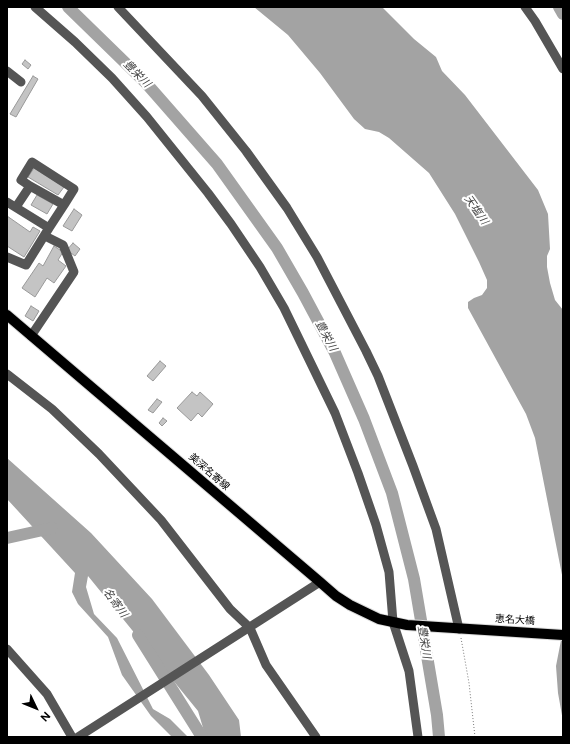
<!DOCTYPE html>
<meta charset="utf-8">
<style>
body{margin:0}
#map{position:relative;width:570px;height:744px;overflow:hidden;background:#fff;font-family:Figtree,sans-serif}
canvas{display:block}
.frame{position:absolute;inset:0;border:8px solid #000;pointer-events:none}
.north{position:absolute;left:16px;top:688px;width:40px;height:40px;-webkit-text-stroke:3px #fff;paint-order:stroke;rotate:133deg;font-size:11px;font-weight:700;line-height:16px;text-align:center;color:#000}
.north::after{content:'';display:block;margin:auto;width:14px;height:18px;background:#000;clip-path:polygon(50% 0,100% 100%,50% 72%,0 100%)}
</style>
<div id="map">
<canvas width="570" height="744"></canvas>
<div class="frame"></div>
<div class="north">N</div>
</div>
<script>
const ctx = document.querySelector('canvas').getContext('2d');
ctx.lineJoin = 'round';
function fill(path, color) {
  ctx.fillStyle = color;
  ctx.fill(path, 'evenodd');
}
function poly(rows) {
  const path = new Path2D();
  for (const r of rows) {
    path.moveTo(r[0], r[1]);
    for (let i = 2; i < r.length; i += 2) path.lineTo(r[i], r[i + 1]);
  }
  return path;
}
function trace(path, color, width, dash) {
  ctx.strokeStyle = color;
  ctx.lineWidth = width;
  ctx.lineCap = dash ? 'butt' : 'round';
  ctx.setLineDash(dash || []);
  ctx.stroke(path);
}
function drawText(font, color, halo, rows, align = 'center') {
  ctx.font = font + ' Figtree,"Noto Sans JP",sans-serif';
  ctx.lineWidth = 4;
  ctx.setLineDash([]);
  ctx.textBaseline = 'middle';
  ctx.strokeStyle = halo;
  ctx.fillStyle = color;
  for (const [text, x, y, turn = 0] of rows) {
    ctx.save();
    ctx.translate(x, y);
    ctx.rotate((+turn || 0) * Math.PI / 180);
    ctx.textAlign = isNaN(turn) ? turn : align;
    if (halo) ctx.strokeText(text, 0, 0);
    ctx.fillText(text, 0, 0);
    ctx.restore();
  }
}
fill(poly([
 [254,7,382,7,414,39,436,57,442,71,465,95,538,190,548,214,550,249,547,256,547,267,550,283,555,300,563,310,563,580,535,438,526,414,468,308,468,302,474,298,482,295,487,288,487,280,479,262,455,214,429,173,389,138,379,132,365,129,354,119,320,73,288,35],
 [7,458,91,533,152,599,209,675,239,720,241,737,199,737,204,731,198,711,88,576,86,587,94,614,117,638,153,709,170,719,188,737,172,737,151,716,122,675,108,637,78,604,72,592,75,573,7,499],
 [563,630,563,721,558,693,556,666]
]), '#a3a3a3');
trace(poly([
 [68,7,146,83,217,164,277,248,303,293,335,353,364,419,392,493,414,579,437,715,439,737],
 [559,7,563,14],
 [7,538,52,528],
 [138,635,202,737]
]), '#a3a3a3', 12);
const building = poly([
 [25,60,31,65,28,69,22,64,25,60],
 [33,76,38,79,16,117,10,114,33,76],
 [34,168,64,187,58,195,28,177,34,168],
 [37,195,53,204,47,214,31,205,37,195],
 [74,209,82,215,72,231,63,226,74,209],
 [7,216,30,232,33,227,40,231,24,257,7,246,7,216],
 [73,243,80,249,75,256,67,250,73,243],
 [54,246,63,252,58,260,66,266,54,283,47,278,35,297,22,288,39,263,43,266,54,246],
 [31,306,39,311,33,321,25,316,31,306],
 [160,361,166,366,153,381,147,376,160,361],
 [192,392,197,396,200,392,213,404,202,417,198,413,191,421,177,408,192,392],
 [157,399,162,402,153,413,148,410,157,399],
 [163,418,167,421,162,426,159,423,163,418]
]);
fill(building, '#c4c4c4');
trace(building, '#999', 1);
const major = poly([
 [7,315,320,582,336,596,350,605,379,619,407,625,563,635]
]);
trace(major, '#dbdbdb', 12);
trace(poly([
 [461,638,469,683,475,737]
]), '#777', 1, [1, 2]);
trace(poly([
 [35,7,75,42,112,78,147,117,208,193,231,224,260,267,284,308,335,413,358,473,376,525,389,572,393,622,409,671,418,737],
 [118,7,202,96,246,151,287,208,317,257,366,351,378,376,413,466,436,529,459,629],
 [525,7,535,21,563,69],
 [7,71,21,82],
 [30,186,21,180,32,162,74,189,64,205],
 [7,202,49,228,26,265,7,257],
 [16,207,30,186,64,205,49,228],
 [31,336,74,272,63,245,45,236],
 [7,374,52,409,99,454,161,520,230,609,250,628,266,665,316,737],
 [7,649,47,694,72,737],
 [78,737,320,582]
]), '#555', 9);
trace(major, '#000', 10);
drawText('10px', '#000', '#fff', [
 ["美深名寄線",209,472,41],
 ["恵名大橋",515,620,3]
]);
drawText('italic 11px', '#444', '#fff', [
 ["豊栄川",137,74,45],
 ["天塩川",476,210,55],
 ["豊栄川",326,336,61],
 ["名寄川",115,603,54],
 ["豊栄川",424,642,81]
]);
</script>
